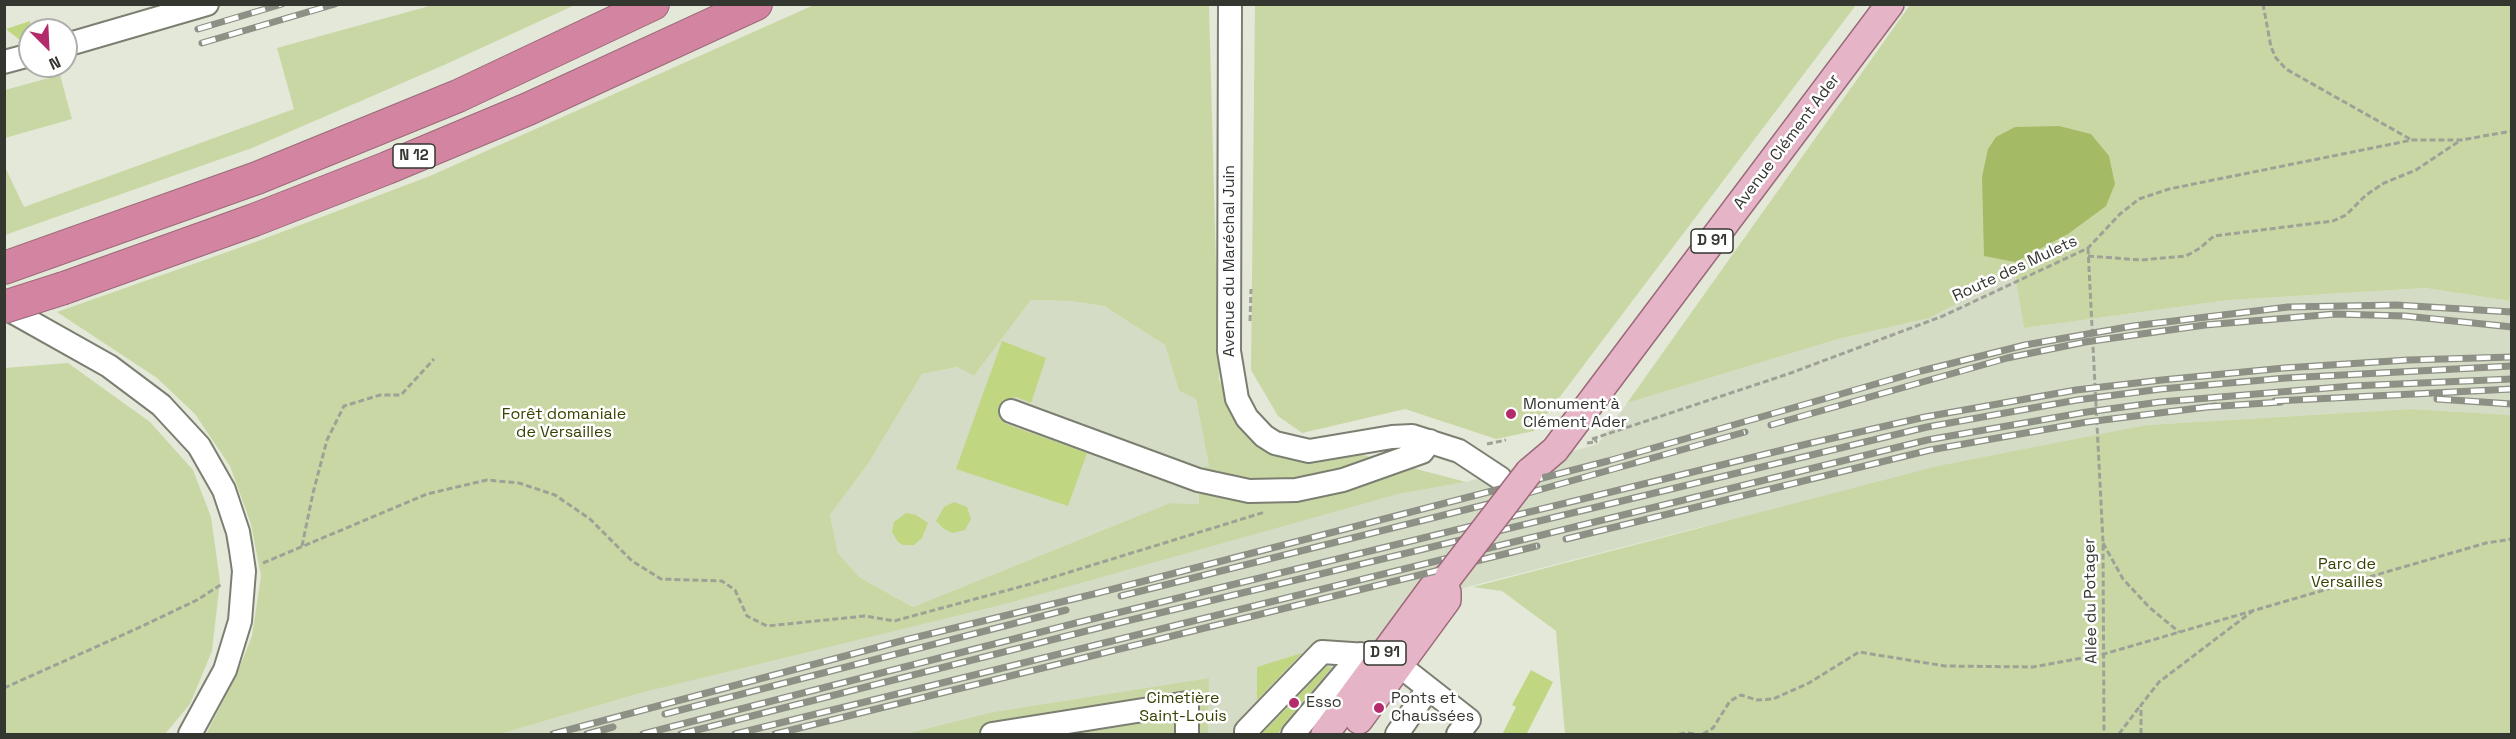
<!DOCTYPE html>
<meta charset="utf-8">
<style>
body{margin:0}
#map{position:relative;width:2516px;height:739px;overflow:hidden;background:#e3e8d8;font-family:"Space Grotesk",sans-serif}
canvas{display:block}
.frame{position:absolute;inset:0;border:6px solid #343630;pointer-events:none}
.north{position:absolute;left:18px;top:18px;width:60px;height:60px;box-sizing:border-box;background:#fff;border:2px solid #aeafac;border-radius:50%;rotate:156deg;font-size:16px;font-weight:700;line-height:24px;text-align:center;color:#343630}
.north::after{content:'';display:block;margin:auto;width:21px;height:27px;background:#b32b6b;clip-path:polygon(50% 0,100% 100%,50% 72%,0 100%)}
</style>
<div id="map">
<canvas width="2516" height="739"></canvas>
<div class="frame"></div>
<div class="north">N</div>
</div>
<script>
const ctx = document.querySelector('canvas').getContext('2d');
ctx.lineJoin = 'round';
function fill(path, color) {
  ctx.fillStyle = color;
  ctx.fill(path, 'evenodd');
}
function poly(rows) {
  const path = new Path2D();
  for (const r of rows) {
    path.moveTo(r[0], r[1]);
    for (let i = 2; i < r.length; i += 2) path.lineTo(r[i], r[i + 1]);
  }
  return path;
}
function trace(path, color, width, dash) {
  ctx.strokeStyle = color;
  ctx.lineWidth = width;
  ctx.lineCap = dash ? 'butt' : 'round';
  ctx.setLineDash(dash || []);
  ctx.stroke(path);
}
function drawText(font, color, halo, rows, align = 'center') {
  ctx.font = font + ' "Space Grotesk",sans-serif';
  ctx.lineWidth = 5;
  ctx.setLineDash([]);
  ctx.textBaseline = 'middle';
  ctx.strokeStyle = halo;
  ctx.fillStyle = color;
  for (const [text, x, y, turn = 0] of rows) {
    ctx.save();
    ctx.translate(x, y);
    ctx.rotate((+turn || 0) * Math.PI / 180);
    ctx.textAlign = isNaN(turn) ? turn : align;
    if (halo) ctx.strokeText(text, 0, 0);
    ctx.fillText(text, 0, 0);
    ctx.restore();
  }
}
fill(poly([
 [2016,274,2024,328,2229,300,2425,288,2511,301,2511,415,2411,409,2147,425,1697,528,1471,586,1408,605,1312,734,1208,734,1209,678,993,712,905,734,500,734,644,692,1398,494,1466,482,1598,444,1627,403,1838,339,1929,318],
 [1031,300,1070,301,1104,306,1165,345,1179,391,1196,399,1209,466,1198,480,1199,504,1170,503,913,607,859,577,838,553,830,515,868,464,922,374,957,367,974,376]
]), '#d5dcc6');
fill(poly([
 [433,5,575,5,444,65,252,148,5,235,5,167,24,207,294,109,277,48],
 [814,5,1209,5,1219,380,1245,427,1283,456,1363,455,1466,482,1398,494,1009,603,644,692,500,734,206,734,236,676,252,636,261,576,251,524,230,466,195,414,157,378,57,312,250,244,430,176],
 [1031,300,1070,301,1104,306,1165,345,1179,391,1196,399,1209,466,1199,468,1199,504,1170,503,913,607,859,577,838,553,830,515,868,464,922,374,957,367,974,376],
 [1255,5,1255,4,1856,5,1534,431,1496,439,1405,409,1302,433,1278,416,1251,370],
 [1910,5,2511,5,2511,301,2425,288,2229,300,2024,328,2015,274,1929,318,1838,339,1627,403],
 [60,75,72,119,5,138,5,90],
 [68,363,150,422,193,470,211,517,220,581,212,651,190,704,165,734,5,734,5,368],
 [2411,409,2511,415,2511,734,1565,734,1556,631,1502,591,1473,587,1938,466,2147,425],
 [1209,678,1208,734,905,734,993,712]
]), '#c9d7a4');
fill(poly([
 [2059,126,2091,134,2109,156,2115,184,2106,206,2068,234,2015,262,1984,256,1982,177,1988,149,1996,137,2015,127]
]), '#a5ba65');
fill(poly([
 [30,21,30,38,21,41,6,29],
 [1002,341,1046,358,1031,403,1016,397,1003,400,998,407,1000,419,1006,424,1087,453,1068,506,956,469],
 [954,502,967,507,971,519,965,530,953,533,944,529,936,521,944,507],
 [906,513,916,515,928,523,922,538,914,545,903,545,898,542,892,532,894,522],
 [1302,653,1257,700,1257,667],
 [1327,666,1331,668,1283,725,1277,735,1261,735],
 [1531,670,1553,682,1526,735,1502,735,1516,707,1512,705]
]), '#c0d680');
const minor = poly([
 [1230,4,1229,351,1237,399,1247,418,1264,436,1275,443,1309,451,1392,437,1412,436,1459,451,1500,478],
 [66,45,207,4],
 [4,62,30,55],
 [4,307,109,366,161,405,199,446,224,490,238,532,241,550,244,571,240,621,225,670,190,734],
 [1011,411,1198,480,1249,491,1296,490,1343,480,1422,452,1430,441],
 [1397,648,1400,666,1469,720,1458,734],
 [992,734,1187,703,1187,734],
 [1246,734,1246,731,1322,652,1382,656],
 [1293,734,1361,654],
 [1397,734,1428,689]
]);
const major = poly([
 [1529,472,1555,450,1890,4],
 [1359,720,1447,600,1447,592],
 [1325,734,1433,587,1449,576]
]);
const highway = poly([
 [4,268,257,178,458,96,653,4],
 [64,288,254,220,387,168,528,109,756,4]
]);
trace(minor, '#7b7f71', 26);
trace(major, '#9b6979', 30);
trace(highway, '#9b6979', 34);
trace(poly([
 [2263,4,2271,47,2276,58,2286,69,2410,139],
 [2088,248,2103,542,2104,734],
 [2088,256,2141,260,2186,256,2200,248,2214,236,2333,221,2346,215,2366,195,2384,183,2416,170,2461,140],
 [1250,321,1251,289],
 [1592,439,1788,374,1943,316,2088,248,2120,214,2139,199,2169,189,2412,140,2461,140,2512,131],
 [1587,443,1596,442,1595,438],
 [1487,444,1506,440],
 [2103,543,2123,579,2149,607,2179,632],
 [302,546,313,493,327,440,344,406,380,395,401,395,434,359],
 [263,563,427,494,487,480,519,483,555,495,590,519,632,561,661,579,722,581,735,590,747,616,767,626,865,616,894,621,1034,583,1265,512],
 [4,688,136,629,197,600,222,584],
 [1679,734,1688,733,1695,734],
 [1703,734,1713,728,1730,701,1741,695,1757,700,1773,699,1809,683,1859,652,1945,666,2033,667,2104,654,2486,543,2512,539],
 [2119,734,2140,706],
 [2141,734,2141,705,2159,682,2254,610]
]), '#9ea296', 3, [6, 3]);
trace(minor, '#fff', 22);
trace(major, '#e5b5c7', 27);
trace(highway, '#d384a1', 32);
const rail = poly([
 [198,29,282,4],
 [202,43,335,4],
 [2437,399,2512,404],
 [2275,401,2512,389],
 [2207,407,2281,402],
 [1771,425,2007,358,2085,342,2205,325,2335,314,2405,316,2512,327],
 [1566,539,1930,450,2087,422,2215,406],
 [1121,596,1496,502,1745,432],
 [665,714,1066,610],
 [553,734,905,640,1098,593,1608,461,1921,371,2025,345,2133,326,2288,307,2396,305,2512,312],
 [587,734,613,727],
 [643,734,1080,622,1807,444,1925,417,2076,390,2162,380,2284,368,2408,360,2512,357],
 [681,734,1110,625,1927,427,2077,400,2161,389,2286,378,2512,366],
 [735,734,1927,440,2087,412,2160,402,2352,386,2512,379],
 [775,734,1537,546]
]);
trace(rail, '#8d9085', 7);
trace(rail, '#fff', 4.5, [14]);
const majorBridge = poly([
 [1449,576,1529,472]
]);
const highwayBridge = poly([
 [4,307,64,288]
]);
trace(majorBridge, '#9b6979', 30, []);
trace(highwayBridge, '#9b6979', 34, []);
trace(majorBridge, '#e5b5c7', 27);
trace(highwayBridge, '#d384a1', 32);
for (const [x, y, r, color] of [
 [1511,414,6,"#b32b6b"],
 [1294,703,6,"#b32b6b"],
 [1379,708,6,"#b32b6b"]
]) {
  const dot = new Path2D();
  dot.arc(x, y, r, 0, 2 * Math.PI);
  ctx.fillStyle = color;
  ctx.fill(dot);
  trace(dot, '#fff', 2);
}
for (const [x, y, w] of [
 [414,156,42],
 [1712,241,42],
 [1385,653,42]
]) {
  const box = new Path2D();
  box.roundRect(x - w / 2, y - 12, w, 24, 4.5);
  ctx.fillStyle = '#fff';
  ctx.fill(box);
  trace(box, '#343630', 1.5);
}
drawText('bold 15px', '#343630', null, [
 ["N 12",414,156],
 ["D 91",1712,241],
 ["D 91",1385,653]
]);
drawText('16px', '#343630', '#fff', [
 ["Avenue Clément Ader",1787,142,-53],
 ["Avenue du Maréchal Juin",1230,261,-90],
 ["Route des Mulets",2015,269,-25],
 ["Allée du Potager",2091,601,-91]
]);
drawText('16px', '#343630', '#fff', [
 ["Monument à",1523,405],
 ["Clément Ader",1523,423],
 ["Ponts et",1391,699],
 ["Chaussées",1391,717],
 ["Esso",1306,703]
], 'left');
drawText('16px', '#374200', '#fff', [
 ["Forêt domaniale",564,415],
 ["de Versailles",564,433],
 ["Parc de",2347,565],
 ["Versailles",2347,583],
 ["Cimetière",1183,699],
 ["Saint-Louis",1183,717]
]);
</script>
